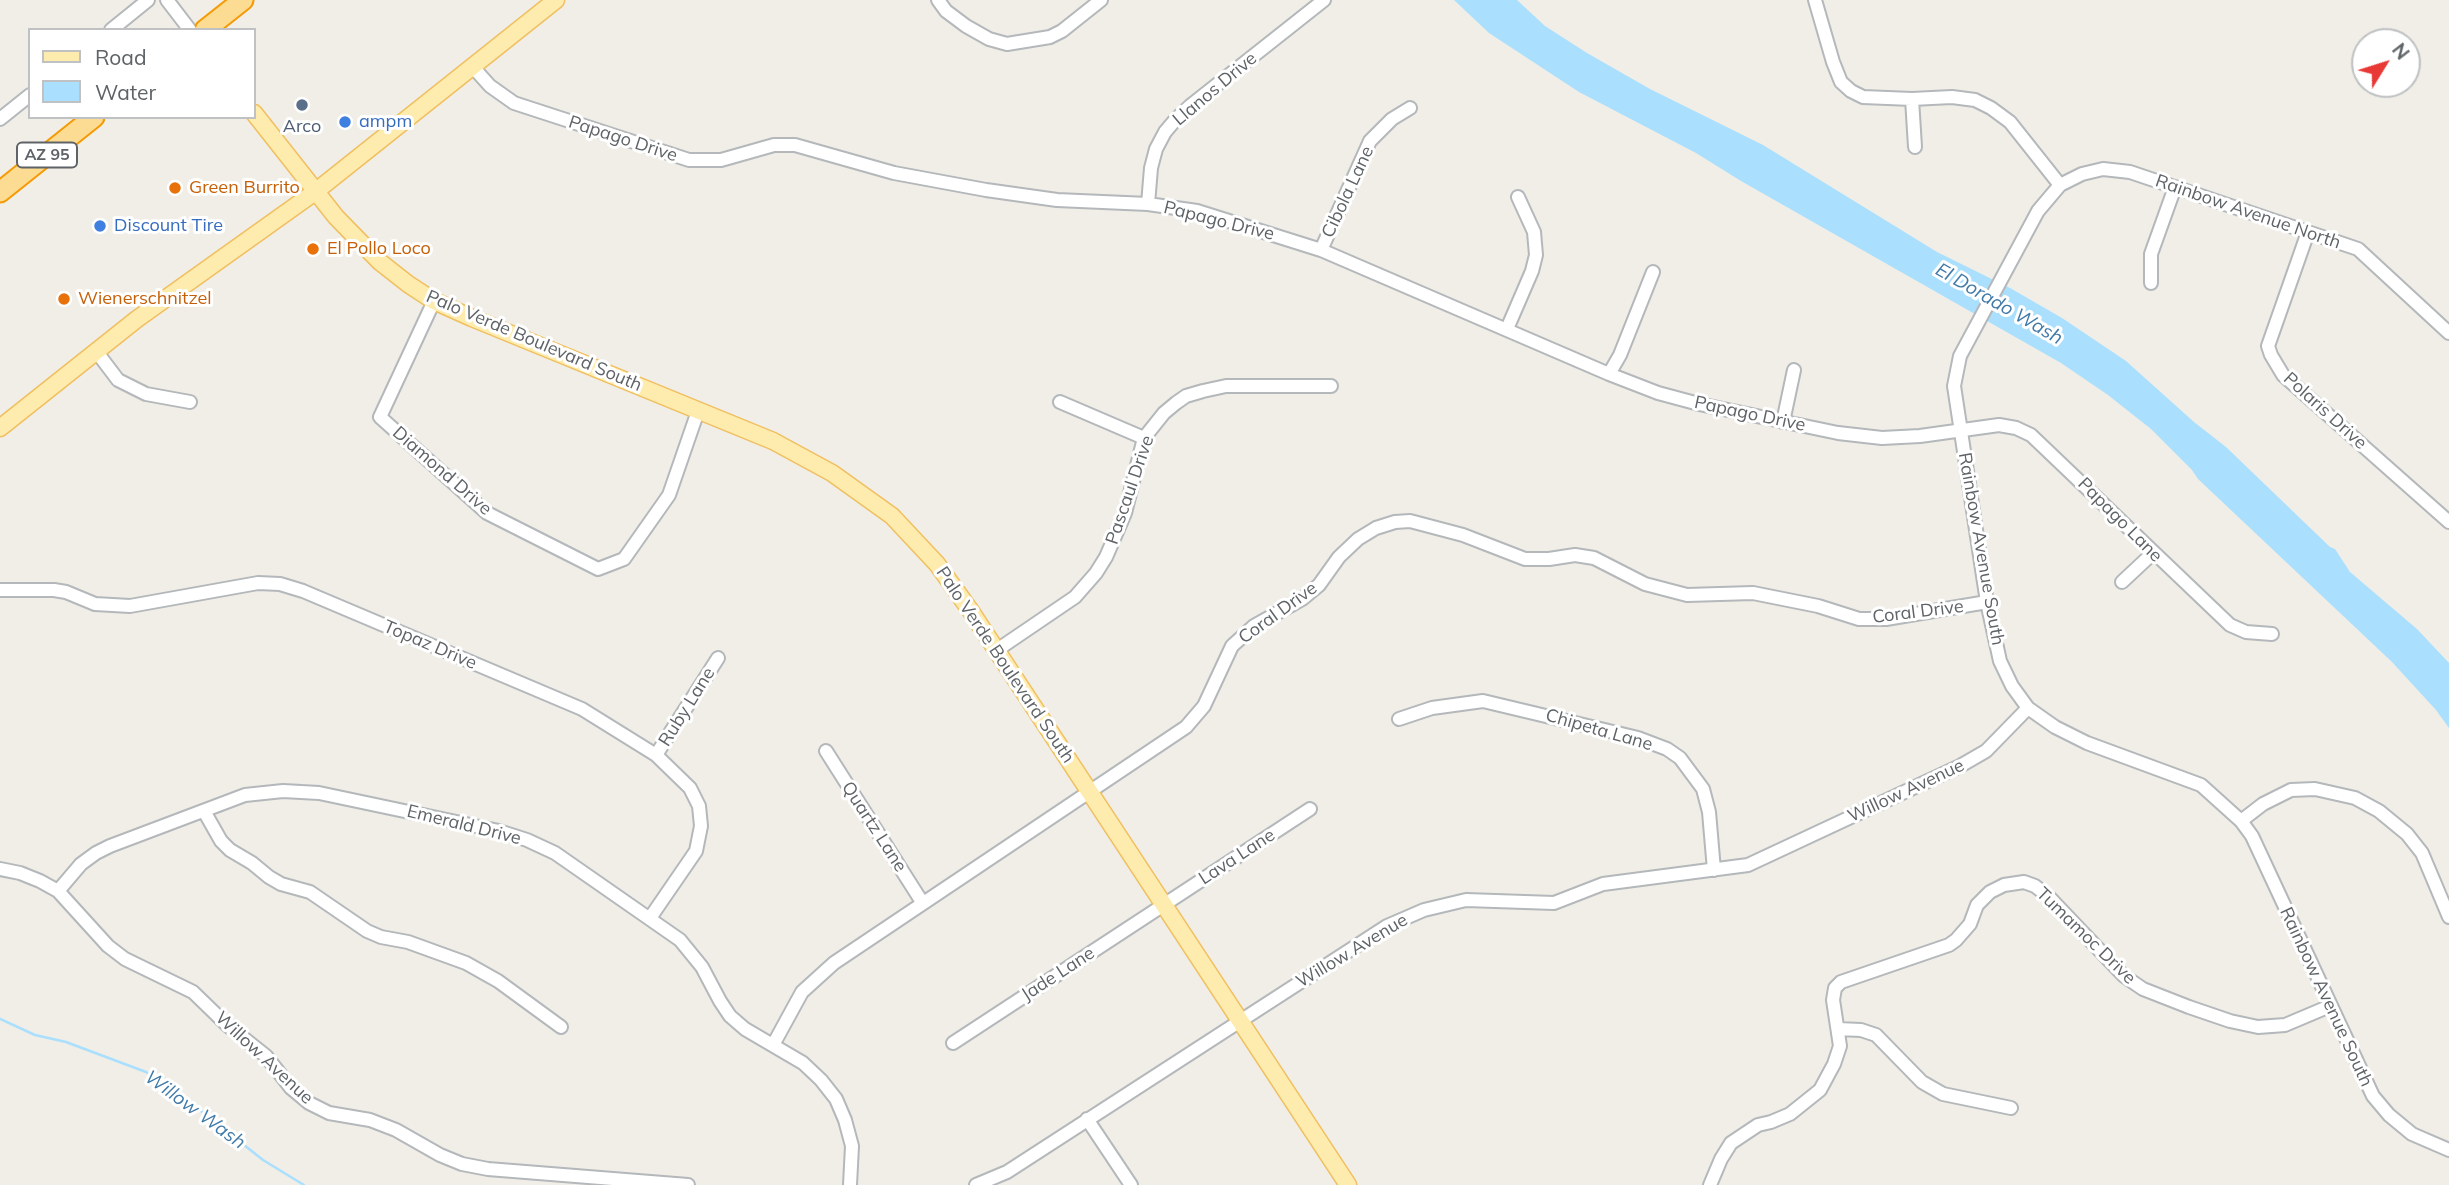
<!DOCTYPE html>
<style>
body{margin:0}
#map{position:relative;width:2449px;height:1185px;overflow:hidden;background:#f0eee7;font-family:Mulish,sans-serif}
canvas{display:block}
.legend{position:absolute;left:28px;top:28px;width:228px;height:91px;box-sizing:border-box;background:#fff;border:2px solid #bfc1c2;margin:0;padding:9px 12px;list-style:none;font-size:21px;color:#5e6367}
.legend li{display:flex;align-items:center;gap:14px;height:35px}
.legend b{width:35px;border:2px solid #bfc1c2}
.north{position:absolute;left:2351px;top:28px;width:70px;height:70px;box-sizing:border-box;background:#fff;border:2px solid #bfc1c2;border-radius:50%;rotate:52deg;font-size:19px;font-weight:700;line-height:28px;text-align:center;color:#5e6367}
.north::after{content:'';display:block;margin:auto;width:24px;height:32px;background:#e83936;clip-path:polygon(50% 0,100% 100%,50% 72%,0 100%)}
</style>
<div id="map">
<canvas width="2449" height="1185"></canvas>
<ul class="legend">
<li><b style="height:9px;background:#feecaf"></b>Road</li>
<li><b style="height:19px;background:#aadffe"></b>Water</li>
</ul>
<div class="north">N</div>
</div>
<script>
const ctx = document.querySelector('canvas').getContext('2d');
ctx.lineJoin = 'round';
function fill(path, color) {
  ctx.fillStyle = color;
  ctx.fill(path, 'evenodd');
}
function poly(rows) {
  const path = new Path2D();
  for (const r of rows) {
    path.moveTo(r[0], r[1]);
    for (let i = 2; i < r.length; i += 2) path.lineTo(r[i], r[i + 1]);
  }
  return path;
}
function trace(path, color, width, dash) {
  ctx.strokeStyle = color;
  ctx.lineWidth = width;
  ctx.lineCap = dash ? 'butt' : 'round';
  ctx.setLineDash(dash || []);
  ctx.stroke(path);
}
function drawText(font, color, halo, rows, align = 'center') {
  ctx.font = font + ' Mulish,sans-serif';
  ctx.lineWidth = 6;
  ctx.setLineDash([]);
  ctx.textBaseline = 'middle';
  ctx.strokeStyle = halo;
  ctx.fillStyle = color;
  for (const [text, x, y, turn = 0] of rows) {
    ctx.save();
    ctx.translate(x, y);
    ctx.rotate((+turn || 0) * Math.PI / 180);
    ctx.textAlign = isNaN(turn) ? turn : align;
    if (halo) ctx.strokeText(text, 0, 0);
    ctx.fillText(text, 0, 0);
    ctx.restore();
  }
}
fill(poly([
 [1454,0,1517,0,1545,26,1587,53,1650,89,1763,145,1937,252,2010,288,2062,318,2126,361,2194,422,2226,447,2330,547,2335,549,2350,572,2417,629,2449,663,2449,728,2436,710,2392,662,2198,479,2192,470,2151,429,2108,395,2061,363,1741,181,1696,153,1579,92,1489,33]
]), '#aadffe');
trace(poly([
 [0,1019,35,1035,66,1042,146,1072,177,1092,263,1160,304,1185]
]), '#aadffe', 2.5);
const minor = poly([
 [167,0,190,30],
 [938,0,946,11,966,26,989,39,1007,44,1050,37,1062,31,1101,0],
 [1815,0,1833,62,1841,82,1851,91,1863,97,1912,99,1952,97,1975,100,1991,108,2010,122,2060,185],
 [111,30,148,0],
 [472,66,490,86,514,103,689,160,721,160,774,145,795,145,894,173,986,190,1057,200,1148,204,1197,211,1321,250,1609,374,1658,393,1699,404,1838,433,1882,438,1920,436,1999,425,2016,428,2031,435,2230,625,2246,632,2272,634],
 [1912,99,1915,147],
 [0,119,30,95],
 [1148,204,1151,168,1156,149,1165,132,1176,119,1190,106,1324,0],
 [2308,232,2268,346,2271,355,2283,375,2449,522],
 [1321,250,1370,141,1392,119,1410,108],
 [2151,283,2151,254,2175,187],
 [434,301,380,417,487,513,598,569,624,559,669,495,698,411],
 [1507,329,1532,271,1536,255,1534,232,1518,197],
 [2449,333,2358,249,2130,172,2103,169,2082,174,2060,185,2038,211,1960,356,1954,386,1987,602,2000,661,2012,686,2028,708,2055,727,2087,743,2201,785,2241,821,2252,836,2373,1096,2389,1115,2412,1134,2449,1150],
 [96,351,118,380,146,394,190,402],
 [1609,374,1620,355,1653,272],
 [1060,402,1144,438],
 [1783,422,1794,370],
 [2122,582,2153,553],
 [0,590,54,590,66,592,95,604,130,606,258,583,280,584,303,591,582,709,656,755,690,788,699,806,701,826,696,851,650,918],
 [997,650,1075,597,1096,573,1106,557,1125,513,1144,438,1164,413,1176,403,1186,396,1203,391,1226,386,1331,386],
 [1399,719,1432,708,1483,701,1638,738,1667,749,1680,758,1703,789,1709,812,1714,870],
 [826,751,922,902],
 [656,755,718,658],
 [204,811,221,841,230,850,252,863,269,877,281,884,310,892,367,931,381,937,408,942,466,963,498,981,561,1027],
 [2241,821,2263,804,2291,790,2315,789,2355,798,2379,811,2407,834,2422,853,2449,917],
 [0,869,20,873,40,881,58,891,108,946,125,959,193,992,227,1025,266,1056,291,1088,309,1103,329,1113,370,1120,396,1130,440,1155,462,1164,488,1169,688,1185],
 [58,891,81,864,96,853,110,846,245,795,283,791,319,793,499,831,527,840,555,853,680,940,702,967,720,1001,730,1016,745,1029,803,1063,821,1080,836,1099,845,1120,852,1146,850,1185],
 [1838,1029,1861,1030,1876,1035,1922,1082,1943,1094,2011,1108],
 [953,1043,1310,809],
 [773,1045,802,992,834,963,1186,727,1204,706,1232,646,1254,626,1302,599,1319,585,1339,557,1358,539,1376,528,1395,522,1410,521,1463,535,1525,559,1549,559,1575,555,1594,558,1645,584,1687,595,1753,593,1818,606,1859,619,1886,619,1987,602],
 [1087,1119,1131,1185],
 [976,1185,1007,1172,1387,926,1424,910,1466,900,1554,903,1603,884,1748,865,1960,766,1986,751,2028,708],
 [1710,1185,1721,1159,1731,1143,1758,1125,1771,1122,1790,1114,1820,1090,1834,1064,1840,1046,1833,1000,1835,988,1841,982,1949,945,1956,940,1970,924,1977,905,1990,892,2004,885,2024,882,2035,886,2049,897,2124,976,2143,989,2189,1007,2230,1021,2258,1027,2285,1025,2330,1006]
]);
const major = poly([
 [254,113,336,217,380,262,408,284,434,301,472,318,773,441,832,473,892,516,937,564,970,610,1348,1185],
 [0,428,137,319,315,192,556,0]
]);
const highway = poly([
 [205,30,243,0],
 [0,192,94,117]
]);
trace(minor, '#b4b8bb', 16);
trace(major, '#f0bf60', 19);
trace(highway, '#f59a03', 23);
trace(minor, '#fff', 12);
trace(major, '#feecaf', 16);
trace(highway, '#fcdb93', 19);
for (const [x, y, r, color] of [
 [302,105,7,"#5c6f8a"],
 [345,122,7,"#3f7fe0"],
 [175,188,7,"#e8710a"],
 [100,226,7,"#3f7fe0"],
 [313,249,7,"#e8710a"],
 [64,299,7,"#e8710a"]
]) {
  const dot = new Path2D();
  dot.arc(x, y, r, 0, 2 * Math.PI);
  ctx.fillStyle = color;
  ctx.fill(dot);
  trace(dot, '#fff', 2.5);
}
for (const [x, y, w] of [
 [47,155,60]
]) {
  const box = new Path2D();
  box.roundRect(x - w / 2, y - 12.5, w, 25, 5);
  ctx.fillStyle = '#fff';
  ctx.fill(box);
  trace(box, '#5e6367', 2);
}
drawText('bold 16px', '#5e6367', null, [
 ["AZ 95",47,155]
]);
drawText('18px', '#5e6367', '#fff', [
 ["Llanos Drive",1215,89,-40],
 ["Papago Drive",623,139,18],
 ["Cibola Lane",1348,192,-65],
 ["Rainbow Avenue North",2248,212,19],
 ["Papago Drive",1219,221,14],
 ["Palo Verde Boulevard South",534,341,23],
 ["Polaris Drive",2325,411,42],
 ["Papago Drive",1750,414,12],
 ["Diamond Drive",442,471,41],
 ["Pascaul Drive",1130,490,-71],
 ["Papago Lane",2120,520,45],
 ["Rainbow Avenue South",1981,549,80],
 ["Coral Drive",1918,612,-7],
 ["Coral Drive",1278,613,-36],
 ["Topaz Drive",430,645,23],
 ["Palo Verde Boulevard South",1005,665,56],
 ["Ruby Lane",687,707,-58],
 ["Chipeta Lane",1599,730,16],
 ["Willow Avenue",1906,791,-25],
 ["Emerald Drive",464,825,14],
 ["Quartz Lane",874,827,57],
 ["Lava Lane",1237,857,-33],
 ["Tumamoc Drive",2086,936,44],
 ["Willow Avenue",1352,951,-31],
 ["Jade Lane",1058,974,-33],
 ["Rainbow Avenue South",2326,997,65],
 ["Willow Avenue",264,1058,43]
]);
drawText('18px', '#366cbe', '#fff', [
 ["ampm",359,122],
 ["Discount Tire",114,226]
], 'left');
drawText('18px', '#4e5e75', '#fff', [
 ["Arco",302,127]
]);
drawText('18px', '#c56008', '#fff', [
 ["Green Burrito",189,188],
 ["El Pollo Loco",327,249],
 ["Wienerschnitzel",78,299]
], 'left');
drawText('italic 19px', '#417aa8', '#fff', [
 ["El Dorado Wash",1999,304,30],
 ["Willow Wash",195,1110,36]
]);
</script>
